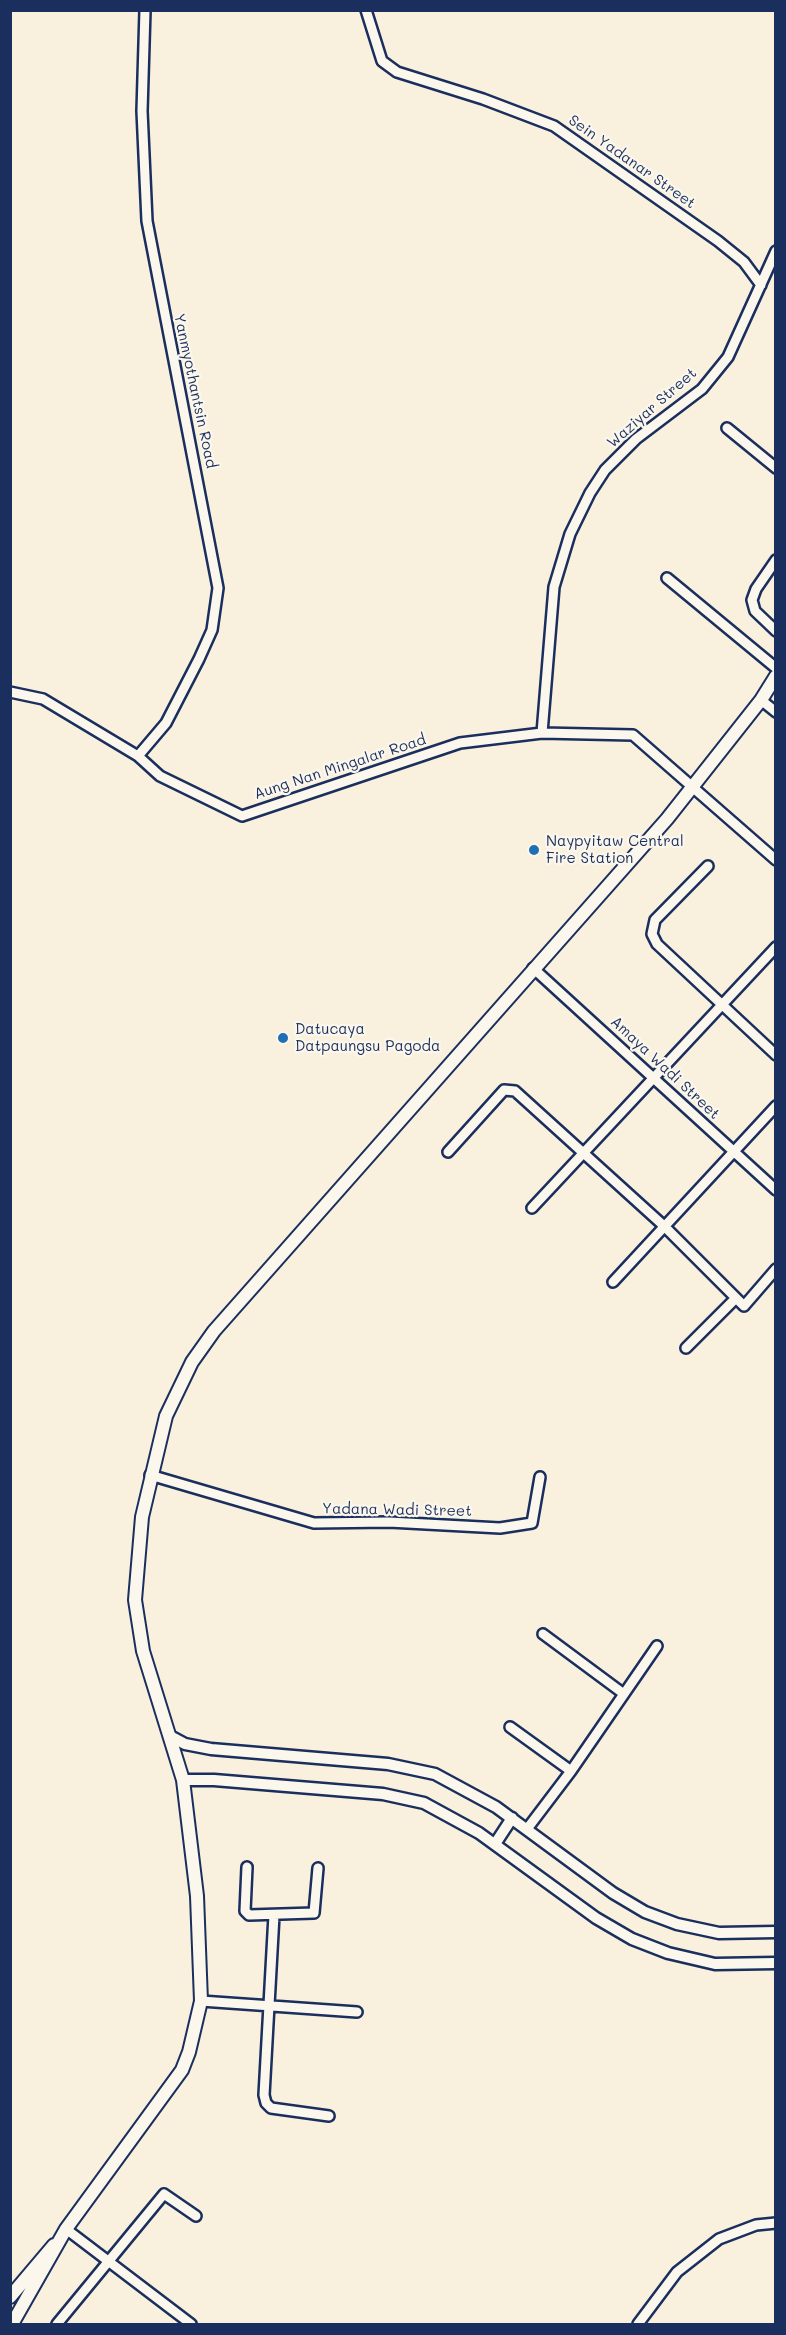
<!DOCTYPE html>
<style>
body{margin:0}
#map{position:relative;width:786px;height:2335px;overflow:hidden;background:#f9f0dd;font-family:Mali,sans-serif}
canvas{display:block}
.frame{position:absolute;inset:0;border:12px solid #1b2f5e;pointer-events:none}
</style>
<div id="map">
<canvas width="786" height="2335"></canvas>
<div class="frame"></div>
</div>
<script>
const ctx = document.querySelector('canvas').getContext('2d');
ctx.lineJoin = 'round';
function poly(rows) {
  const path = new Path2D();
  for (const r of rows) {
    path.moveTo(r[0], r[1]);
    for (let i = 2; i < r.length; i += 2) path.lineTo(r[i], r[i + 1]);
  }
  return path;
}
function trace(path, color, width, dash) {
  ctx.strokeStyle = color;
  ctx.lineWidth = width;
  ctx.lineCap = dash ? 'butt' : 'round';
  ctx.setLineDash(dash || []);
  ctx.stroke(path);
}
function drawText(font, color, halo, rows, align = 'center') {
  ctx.font = font + ' Mali,sans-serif';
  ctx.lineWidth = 4.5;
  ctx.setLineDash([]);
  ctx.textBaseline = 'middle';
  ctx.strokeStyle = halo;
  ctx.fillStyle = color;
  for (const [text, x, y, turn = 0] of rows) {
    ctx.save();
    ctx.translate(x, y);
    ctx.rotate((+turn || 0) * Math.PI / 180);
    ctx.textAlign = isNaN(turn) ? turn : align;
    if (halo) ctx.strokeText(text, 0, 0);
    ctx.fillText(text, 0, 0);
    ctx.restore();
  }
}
const minor = poly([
 [366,10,382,61,397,72,483,99,554,126,718,241,744,262,761,285],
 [727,428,776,468],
 [776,560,756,589,752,600,755,611,776,631],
 [667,578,776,668],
 [10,692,43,699,138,756,160,776,242,816,460,743,542,733,633,735,776,860],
 [761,700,776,712],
 [542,733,554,587,570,534,590,493,605,470,636,439,702,389,728,357,776,251],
 [138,756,166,723,199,659,212,630,218,588,147,221,142,111,145,10],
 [708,866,655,920,652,934,657,944,776,1055],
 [533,968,776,1190],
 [448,1152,504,1090,515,1091,664,1226,744,1306,776,1269],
 [532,1208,776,947],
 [613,1282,776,1106],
 [686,1348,736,1298],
 [150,1475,314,1523,389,1522,500,1528,532,1523,540,1477],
 [543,1634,624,1694],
 [510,1727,571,1771],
 [527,1829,571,1771,657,1646],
 [247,1867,245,1911,249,1915,314,1913,318,1868],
 [274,1915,264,2095,266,2103,271,2108,329,2116],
 [201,2001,357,2012],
 [66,2229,191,2324],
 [57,2324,164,2194,196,2216],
 [638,2324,677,2272,719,2239,756,2225,776,2223]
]);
const tertiary = poly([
 [170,1736,185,1744,211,1749,388,1764,435,1774,496,1807,613,1893,645,1912,677,1924,719,1933,776,1932],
 [183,1780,214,1780,383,1794,424,1803,479,1833,596,1918,632,1939,668,1953,715,1964,776,1963],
 [495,1844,512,1818]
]);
const secondary = poly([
 [10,2297,54,2245],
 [12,2324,66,2229,182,2070,189,2052,201,2001,197,1896,183,1780,143,1651,135,1600,142,1517,166,1416,192,1362,214,1331,667,819,761,700,776,676]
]);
trace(minor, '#1b2f5e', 14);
trace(tertiary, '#1b2f5e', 15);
trace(secondary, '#1b2f5e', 16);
trace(minor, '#fbf7ec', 9);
trace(tertiary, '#fbf7ec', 10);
trace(secondary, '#fbf7ec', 12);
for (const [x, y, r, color] of [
 [534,850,6,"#1f6fb2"],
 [283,1038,6,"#1f6fb2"]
]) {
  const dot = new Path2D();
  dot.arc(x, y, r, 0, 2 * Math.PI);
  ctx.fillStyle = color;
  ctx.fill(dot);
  trace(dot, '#fbf7ec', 2);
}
drawText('15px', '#1b2f5e', '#fbf7ec', [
 ["Sein Yadanar Street",632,162,35],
 ["Yanmyothantsin Road",195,391,78],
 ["Waziyar Street",652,408,-41],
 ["Aung Nan Mingalar Road",340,767,-18],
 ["Amaya Wadi Street",665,1068,43],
 ["Yadana Wadi Street",397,1510,1]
]);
drawText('15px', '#1b2f5e', '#fbf7ec', [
 ["Naypyitaw Central",546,841],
 ["Fire Station",546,858],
 ["Datucaya",295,1029],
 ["Datpaungsu Pagoda",295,1046]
], 'left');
</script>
